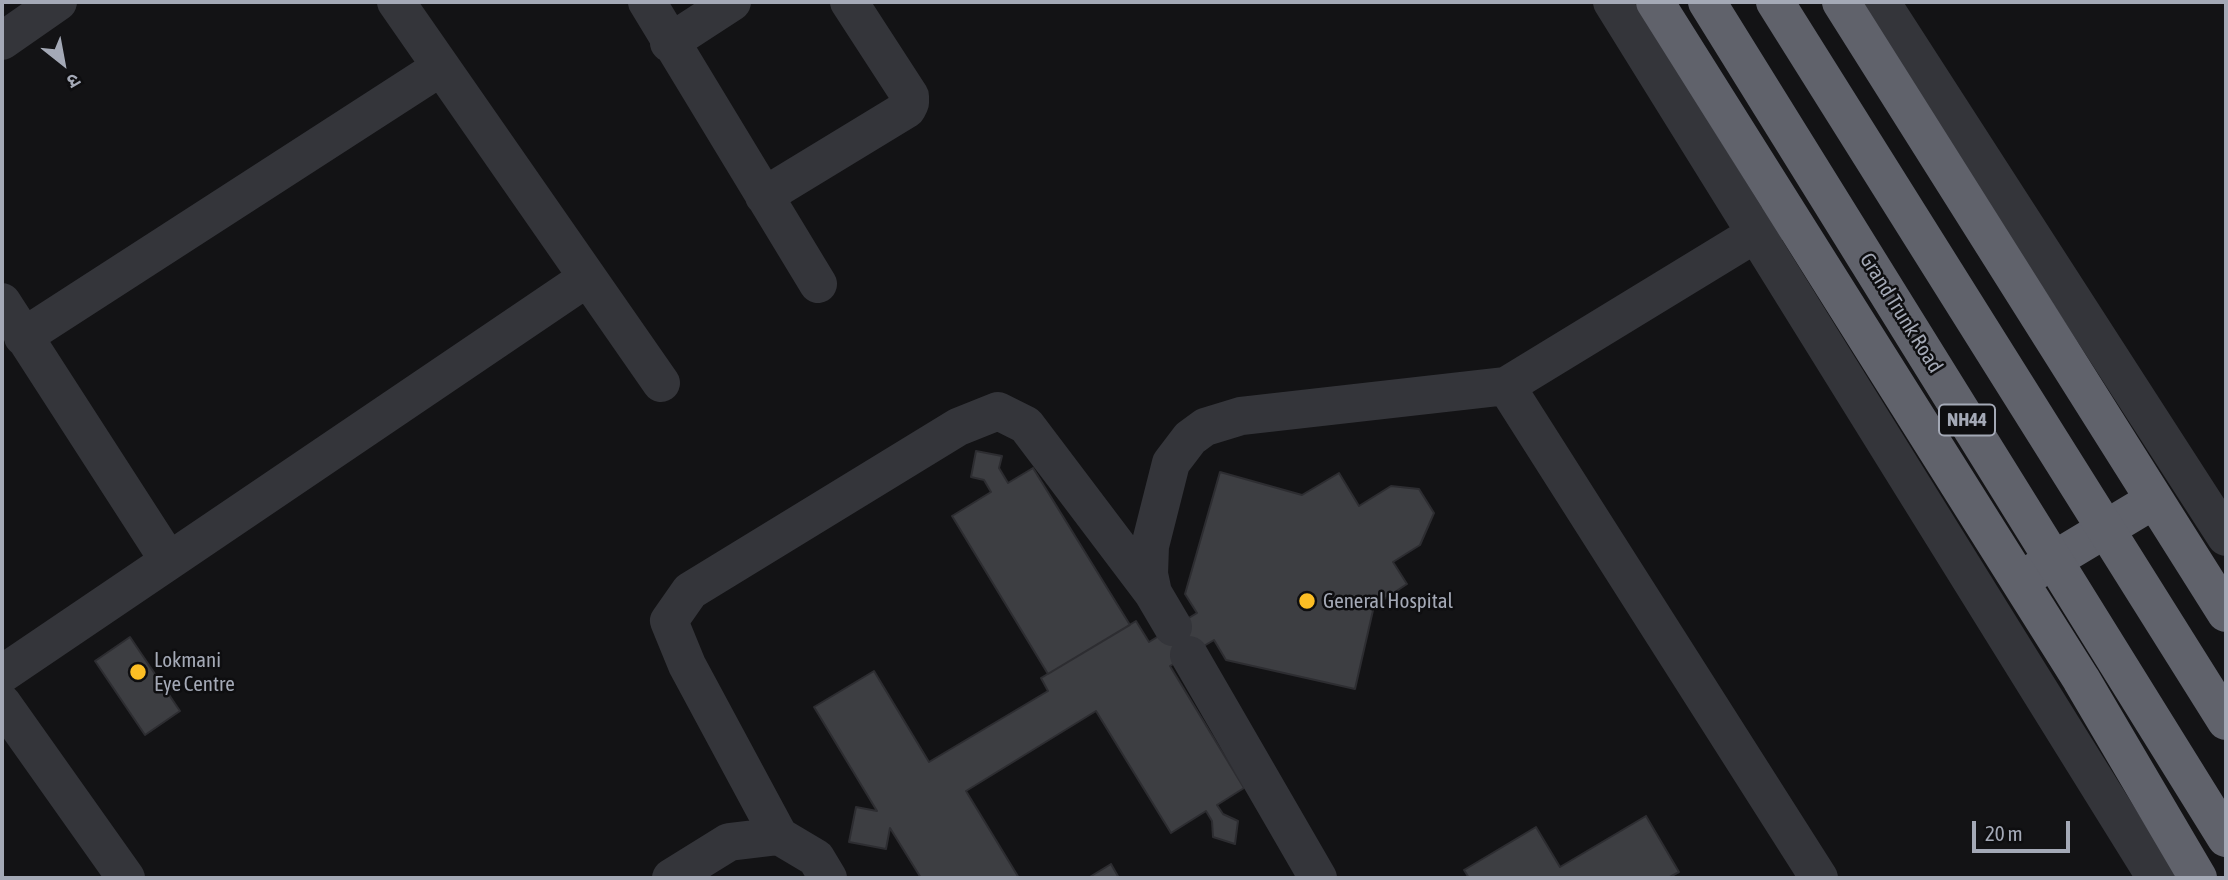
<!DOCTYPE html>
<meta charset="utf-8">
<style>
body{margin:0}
#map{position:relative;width:2228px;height:880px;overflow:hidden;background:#131315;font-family:"Asap Condensed","Noto Sans Devanagari",sans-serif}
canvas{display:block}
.frame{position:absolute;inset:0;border:4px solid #a4a9b6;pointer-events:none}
.north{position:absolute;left:28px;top:28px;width:70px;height:70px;-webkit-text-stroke:5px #0e0e10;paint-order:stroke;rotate:149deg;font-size:19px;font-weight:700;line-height:28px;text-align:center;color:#a4a9b6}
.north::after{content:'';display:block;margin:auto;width:24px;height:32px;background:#a4a9b6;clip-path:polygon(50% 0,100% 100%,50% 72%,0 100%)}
.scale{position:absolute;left:1972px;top:821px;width:98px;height:32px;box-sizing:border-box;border:4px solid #a4a9b6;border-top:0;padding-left:9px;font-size:21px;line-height:24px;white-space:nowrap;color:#a4a9b6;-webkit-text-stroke:5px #0e0e10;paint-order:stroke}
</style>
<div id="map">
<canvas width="2228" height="880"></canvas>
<div class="frame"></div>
<div class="north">उ</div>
<div class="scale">20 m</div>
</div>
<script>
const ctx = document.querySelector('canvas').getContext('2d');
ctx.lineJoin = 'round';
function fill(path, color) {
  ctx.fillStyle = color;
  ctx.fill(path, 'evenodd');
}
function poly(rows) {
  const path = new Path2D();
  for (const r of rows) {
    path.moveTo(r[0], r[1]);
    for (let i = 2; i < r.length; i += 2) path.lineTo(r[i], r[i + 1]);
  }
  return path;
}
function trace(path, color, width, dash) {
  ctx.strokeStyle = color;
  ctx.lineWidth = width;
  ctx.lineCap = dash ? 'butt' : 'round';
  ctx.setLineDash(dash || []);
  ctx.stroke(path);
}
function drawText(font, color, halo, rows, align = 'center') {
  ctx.font = font + ' "Asap Condensed",sans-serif';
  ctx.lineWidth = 5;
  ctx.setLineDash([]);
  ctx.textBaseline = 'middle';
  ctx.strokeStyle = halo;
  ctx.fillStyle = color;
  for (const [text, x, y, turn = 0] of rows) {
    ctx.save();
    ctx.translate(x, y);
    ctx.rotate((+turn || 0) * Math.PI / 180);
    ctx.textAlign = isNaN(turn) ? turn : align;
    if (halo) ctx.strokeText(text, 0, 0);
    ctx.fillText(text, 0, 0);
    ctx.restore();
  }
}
const building = poly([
 [976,451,1002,456,999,468,1008,483,1033,468,1130,625,1048,674,952,516,991,492,984,480,971,477,976,451],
 [1220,472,1302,495,1339,473,1359,506,1391,486,1419,489,1434,513,1420,545,1393,562,1407,584,1374,606,1355,689,1226,660,1214,640,1170,666,1244,788,1217,805,1223,814,1238,821,1235,844,1213,837,1212,821,1206,811,1171,833,1096,711,966,791,1019,878,921,878,890,828,886,849,849,842,856,807,877,811,814,707,874,671,929,762,1048,691,1041,678,1136,621,1149,642,1197,613,1185,594,1220,472],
 [130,637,180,711,145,735,95,661,130,637],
 [1646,816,1679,872,1668,878,1469,878,1464,870,1536,827,1560,867,1646,816],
 [1111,864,1119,878,1088,878,1111,864]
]);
fill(building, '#3d3e42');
trace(building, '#2d2d31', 2);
trace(poly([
 [396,2,661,383],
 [647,2,818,284],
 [1612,2,2156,878],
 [1881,2,2226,537],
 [2,41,58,2],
 [669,43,732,2],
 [764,196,907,109,910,103,910,96,849,2],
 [2,302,169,561],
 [23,337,441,67],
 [1506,386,1819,878],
 [1173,627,1153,593,1149,574,1150,546,1171,463,1190,438,1205,427,1241,416,1506,386,1778,220],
 [1189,655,1318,878],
 [2,674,587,278],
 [2,703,126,878],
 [779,836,687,665,669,621,690,591,958,427,998,411,1026,425,1153,593],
 [671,878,729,842,779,836,816,858,828,878]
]), '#34353a', 38);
trace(poly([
 [1655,2,2081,679,2198,878],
 [1841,2,2226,613],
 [2024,578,2154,500]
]), '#60626b', 38);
trace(poly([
 [1707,2,2226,838],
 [1775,2,2226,721]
]), '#60626b', 38);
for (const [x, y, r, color] of [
 [1307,601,9,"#fcbe24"],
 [138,672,9,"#fcbe24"]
]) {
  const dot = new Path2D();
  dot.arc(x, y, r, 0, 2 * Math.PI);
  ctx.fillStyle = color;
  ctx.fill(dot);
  trace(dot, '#0e0e10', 2.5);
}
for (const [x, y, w] of [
 [1967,420,56]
]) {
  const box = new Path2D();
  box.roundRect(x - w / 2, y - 15.5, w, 31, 5);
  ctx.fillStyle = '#0e0e10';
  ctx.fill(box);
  trace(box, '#a4a9b6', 2);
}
drawText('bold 19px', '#a4a9b6', null, [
 ["NH44",1967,420]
]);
drawText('21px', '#a4a9b6', '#0e0e10', [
 ["Grand Trunk Road",1901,313,58]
]);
drawText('21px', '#a4a9b6', '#0e0e10', [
 ["General Hospital",1323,601],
 ["Lokmani",154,660],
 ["Eye Centre",154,684]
], 'left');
</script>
